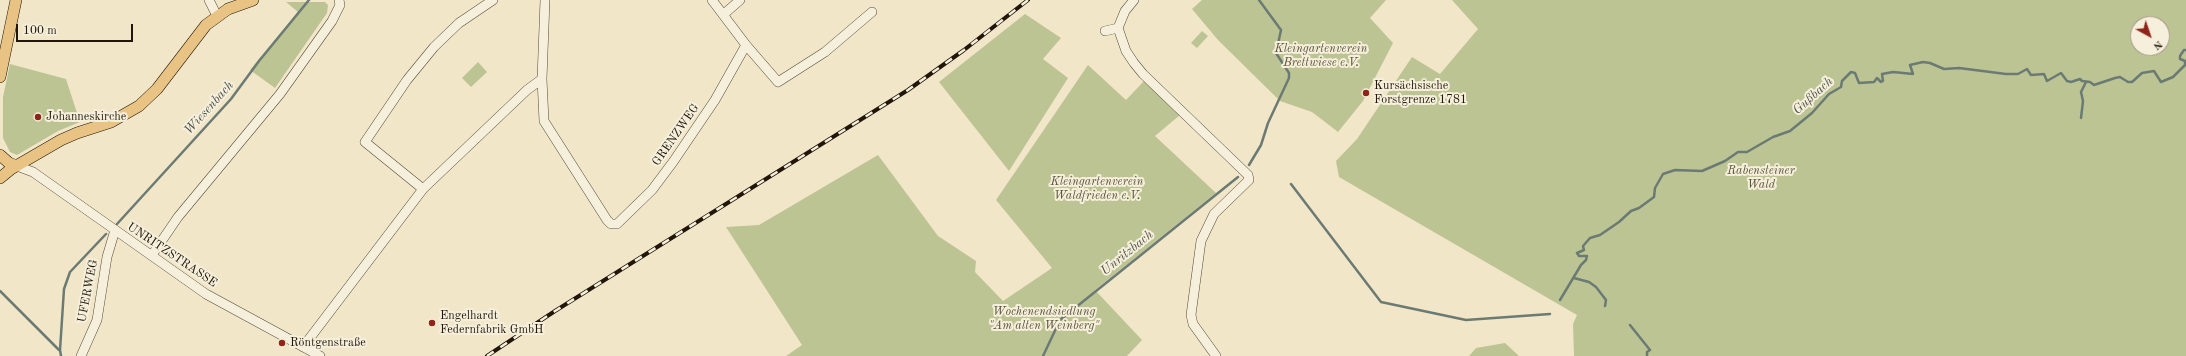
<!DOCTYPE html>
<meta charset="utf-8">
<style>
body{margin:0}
#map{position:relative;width:2186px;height:356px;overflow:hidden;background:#f1e6c8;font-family:"Old Standard TT",serif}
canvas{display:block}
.north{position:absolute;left:2130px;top:16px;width:40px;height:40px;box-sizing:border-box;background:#f6efdb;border:1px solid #a19887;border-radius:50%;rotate:140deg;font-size:11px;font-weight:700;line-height:16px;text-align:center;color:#211609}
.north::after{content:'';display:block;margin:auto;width:14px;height:18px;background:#8f2418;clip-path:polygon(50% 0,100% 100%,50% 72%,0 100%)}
.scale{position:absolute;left:16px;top:24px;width:117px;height:18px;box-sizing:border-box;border:2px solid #211609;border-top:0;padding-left:5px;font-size:12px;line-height:14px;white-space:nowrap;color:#211609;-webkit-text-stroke:3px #f6efdb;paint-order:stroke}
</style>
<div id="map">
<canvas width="2186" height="356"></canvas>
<div class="north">N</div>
<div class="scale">100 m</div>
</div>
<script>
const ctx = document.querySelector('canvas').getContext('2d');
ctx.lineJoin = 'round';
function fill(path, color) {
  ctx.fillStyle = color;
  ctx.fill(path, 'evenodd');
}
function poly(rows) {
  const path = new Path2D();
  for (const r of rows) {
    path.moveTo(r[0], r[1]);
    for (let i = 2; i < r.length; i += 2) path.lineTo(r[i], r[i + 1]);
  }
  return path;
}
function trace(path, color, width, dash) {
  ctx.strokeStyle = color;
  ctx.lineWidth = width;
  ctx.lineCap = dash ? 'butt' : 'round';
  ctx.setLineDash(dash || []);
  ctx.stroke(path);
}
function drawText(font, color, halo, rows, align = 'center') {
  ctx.font = font + ' "Old Standard TT",serif';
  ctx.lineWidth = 4;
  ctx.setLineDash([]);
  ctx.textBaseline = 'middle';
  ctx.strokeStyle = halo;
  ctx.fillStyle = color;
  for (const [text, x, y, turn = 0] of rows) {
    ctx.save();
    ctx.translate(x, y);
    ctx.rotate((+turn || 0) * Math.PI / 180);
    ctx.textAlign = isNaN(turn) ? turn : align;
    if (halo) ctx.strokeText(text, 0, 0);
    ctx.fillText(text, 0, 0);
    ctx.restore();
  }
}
fill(poly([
 [1202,0,1386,0,1370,18,1393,43,1363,101,1338,132,1312,112,1280,101,1218,40,1192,9],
 [1452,0,2186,0,2186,356,1574,356,1573,324,1577,315,1339,177,1336,161,1357,139,1412,57,1440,74,1478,29],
 [2138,24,2162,24,2162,48,2138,48],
 [286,2,325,2,328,5,327,13,275,88,250,70,298,12],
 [1025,14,1061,38,1043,59,1068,78,1009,171,939,82],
 [1202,31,1208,36,1197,48,1191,43],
 [478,62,487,72,471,87,462,78],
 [10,64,66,79,80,122,58,131,17,155,10,152,3,138,3,97],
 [1088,65,1126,100,1145,80,1180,115,1155,136,1216,193,1095,290,1142,340,1127,356,786,356,802,345,726,227,759,225,878,155,938,236,976,261,975,272,1003,301,1052,268,996,200],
 [1505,343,1519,356,1469,356,1476,348]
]), '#bdc494');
trace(poly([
 [2081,118,2083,101,2081,92,2086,82],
 [1249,165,1261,145,1268,123,1289,78,1289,73,1276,53,1281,30,1259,0],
 [1291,184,1381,302,1466,320,1550,314],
 [117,224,231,99,259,61,309,0],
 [1574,278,1589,282,1596,287,1606,300,1605,306],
 [0,291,59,350],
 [1560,300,1581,265,1586,260,1587,256,1579,256,1577,253,1584,250,1583,246,1590,238,1600,235,1619,222,1631,211,1639,208,1654,197,1655,188,1663,174,1675,170,1702,171,1725,161,1738,152,1747,152,1773,137,1790,131,1812,113,1829,94,1841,87,1842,81,1851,72,1855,73,1859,83,1874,82,1877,78,1881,82,1883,81,1882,74,1893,72,1913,74,1910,65,1923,62,1930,63,1944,69,1959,68,2006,74,2018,74,2027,69,2031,75,2044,74,2047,81,2061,73,2067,81,2071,82,2080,79,2082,81,2090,82,2094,85,2115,78,2120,77,2128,82,2132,82,2142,73,2154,71,2161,82,2173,77,2185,65,2185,61,2180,59,2180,56,2184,50,2186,50],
 [1630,325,1650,350,1647,352,1647,356],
 [61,356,60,350,64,289,70,272,106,234],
 [1043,356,1060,320,1238,177]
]), '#6b7b74', 2.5);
const minor = poly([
 [209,0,217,16],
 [545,0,542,79,544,121,607,220,611,224,617,224,652,190,673,162,715,100,746,45],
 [712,0,746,45,778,82,825,52,872,12],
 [1134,0,1125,11,1118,28,1126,51,1134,63,1143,74,1248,175,1249,180,1214,214,1201,241,1191,315,1193,324,1216,356],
 [724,14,740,0],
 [1105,31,1118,28],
 [17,166,33,172,206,294,320,356],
 [423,189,365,142,407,80,434,47,459,23,493,0],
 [152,255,178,217,280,94,332,21,340,5,339,0],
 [303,347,423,189,527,90,542,79],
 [81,356,97,320,107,257,115,230]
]);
const major = poly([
 [0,77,16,0],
 [0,155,9,163,17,166],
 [0,178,11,169,61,140,77,133,111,122,139,106,157,89,206,25,228,9,253,0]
]);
trace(minor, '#554a39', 10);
trace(major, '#211609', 12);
trace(minor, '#f6efdb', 9);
trace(major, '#e8c384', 11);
const rail = poly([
 [487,356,555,311,908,90,964,50,1028,0]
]);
trace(rail, '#211609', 4);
trace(rail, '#f6efdb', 2.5, [8]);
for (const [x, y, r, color] of [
 [1366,93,4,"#8f2418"],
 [38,117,4,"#8f2418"],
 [432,323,4,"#8f2418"],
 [282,343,4,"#8f2418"]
]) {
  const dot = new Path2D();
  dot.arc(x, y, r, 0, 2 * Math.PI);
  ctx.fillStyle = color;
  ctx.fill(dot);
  trace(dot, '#f6efdb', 1.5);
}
drawText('italic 12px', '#58533a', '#f6efdb', [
 ["Kleingartenverein",1321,49],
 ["Brettwiese e.V.",1321,63],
 ["Rabensteiner",1761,171],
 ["Wald",1761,185],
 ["Kleingartenverein",1097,182],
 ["Waldfrieden e.V.",1097,196],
 ["Wochenendsiedlung",1044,312],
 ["\"Am alten Weinberg\"",1044,326]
]);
drawText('12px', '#211609', '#f6efdb', [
 ["Kursächsische",1374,86],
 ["Forstgrenze 1781",1374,100],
 ["Johanneskirche",46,117],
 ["Engelhardt",440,316],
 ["Federnfabrik GmbH",440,330],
 ["Röntgenstraße",290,343]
], 'left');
drawText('12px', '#211609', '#f6efdb', [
 ["GRENZWEG",676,135,-55],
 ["UNRITZSTRASSE",172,255,34],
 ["UFERWEG",88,291,-79]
]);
drawText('italic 13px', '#4c5148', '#f6efdb', [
 ["Gußbach",1813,96,-42],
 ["Wiesenbach",209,108,-48],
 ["Unritzbach",1127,253,-39]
]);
</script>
